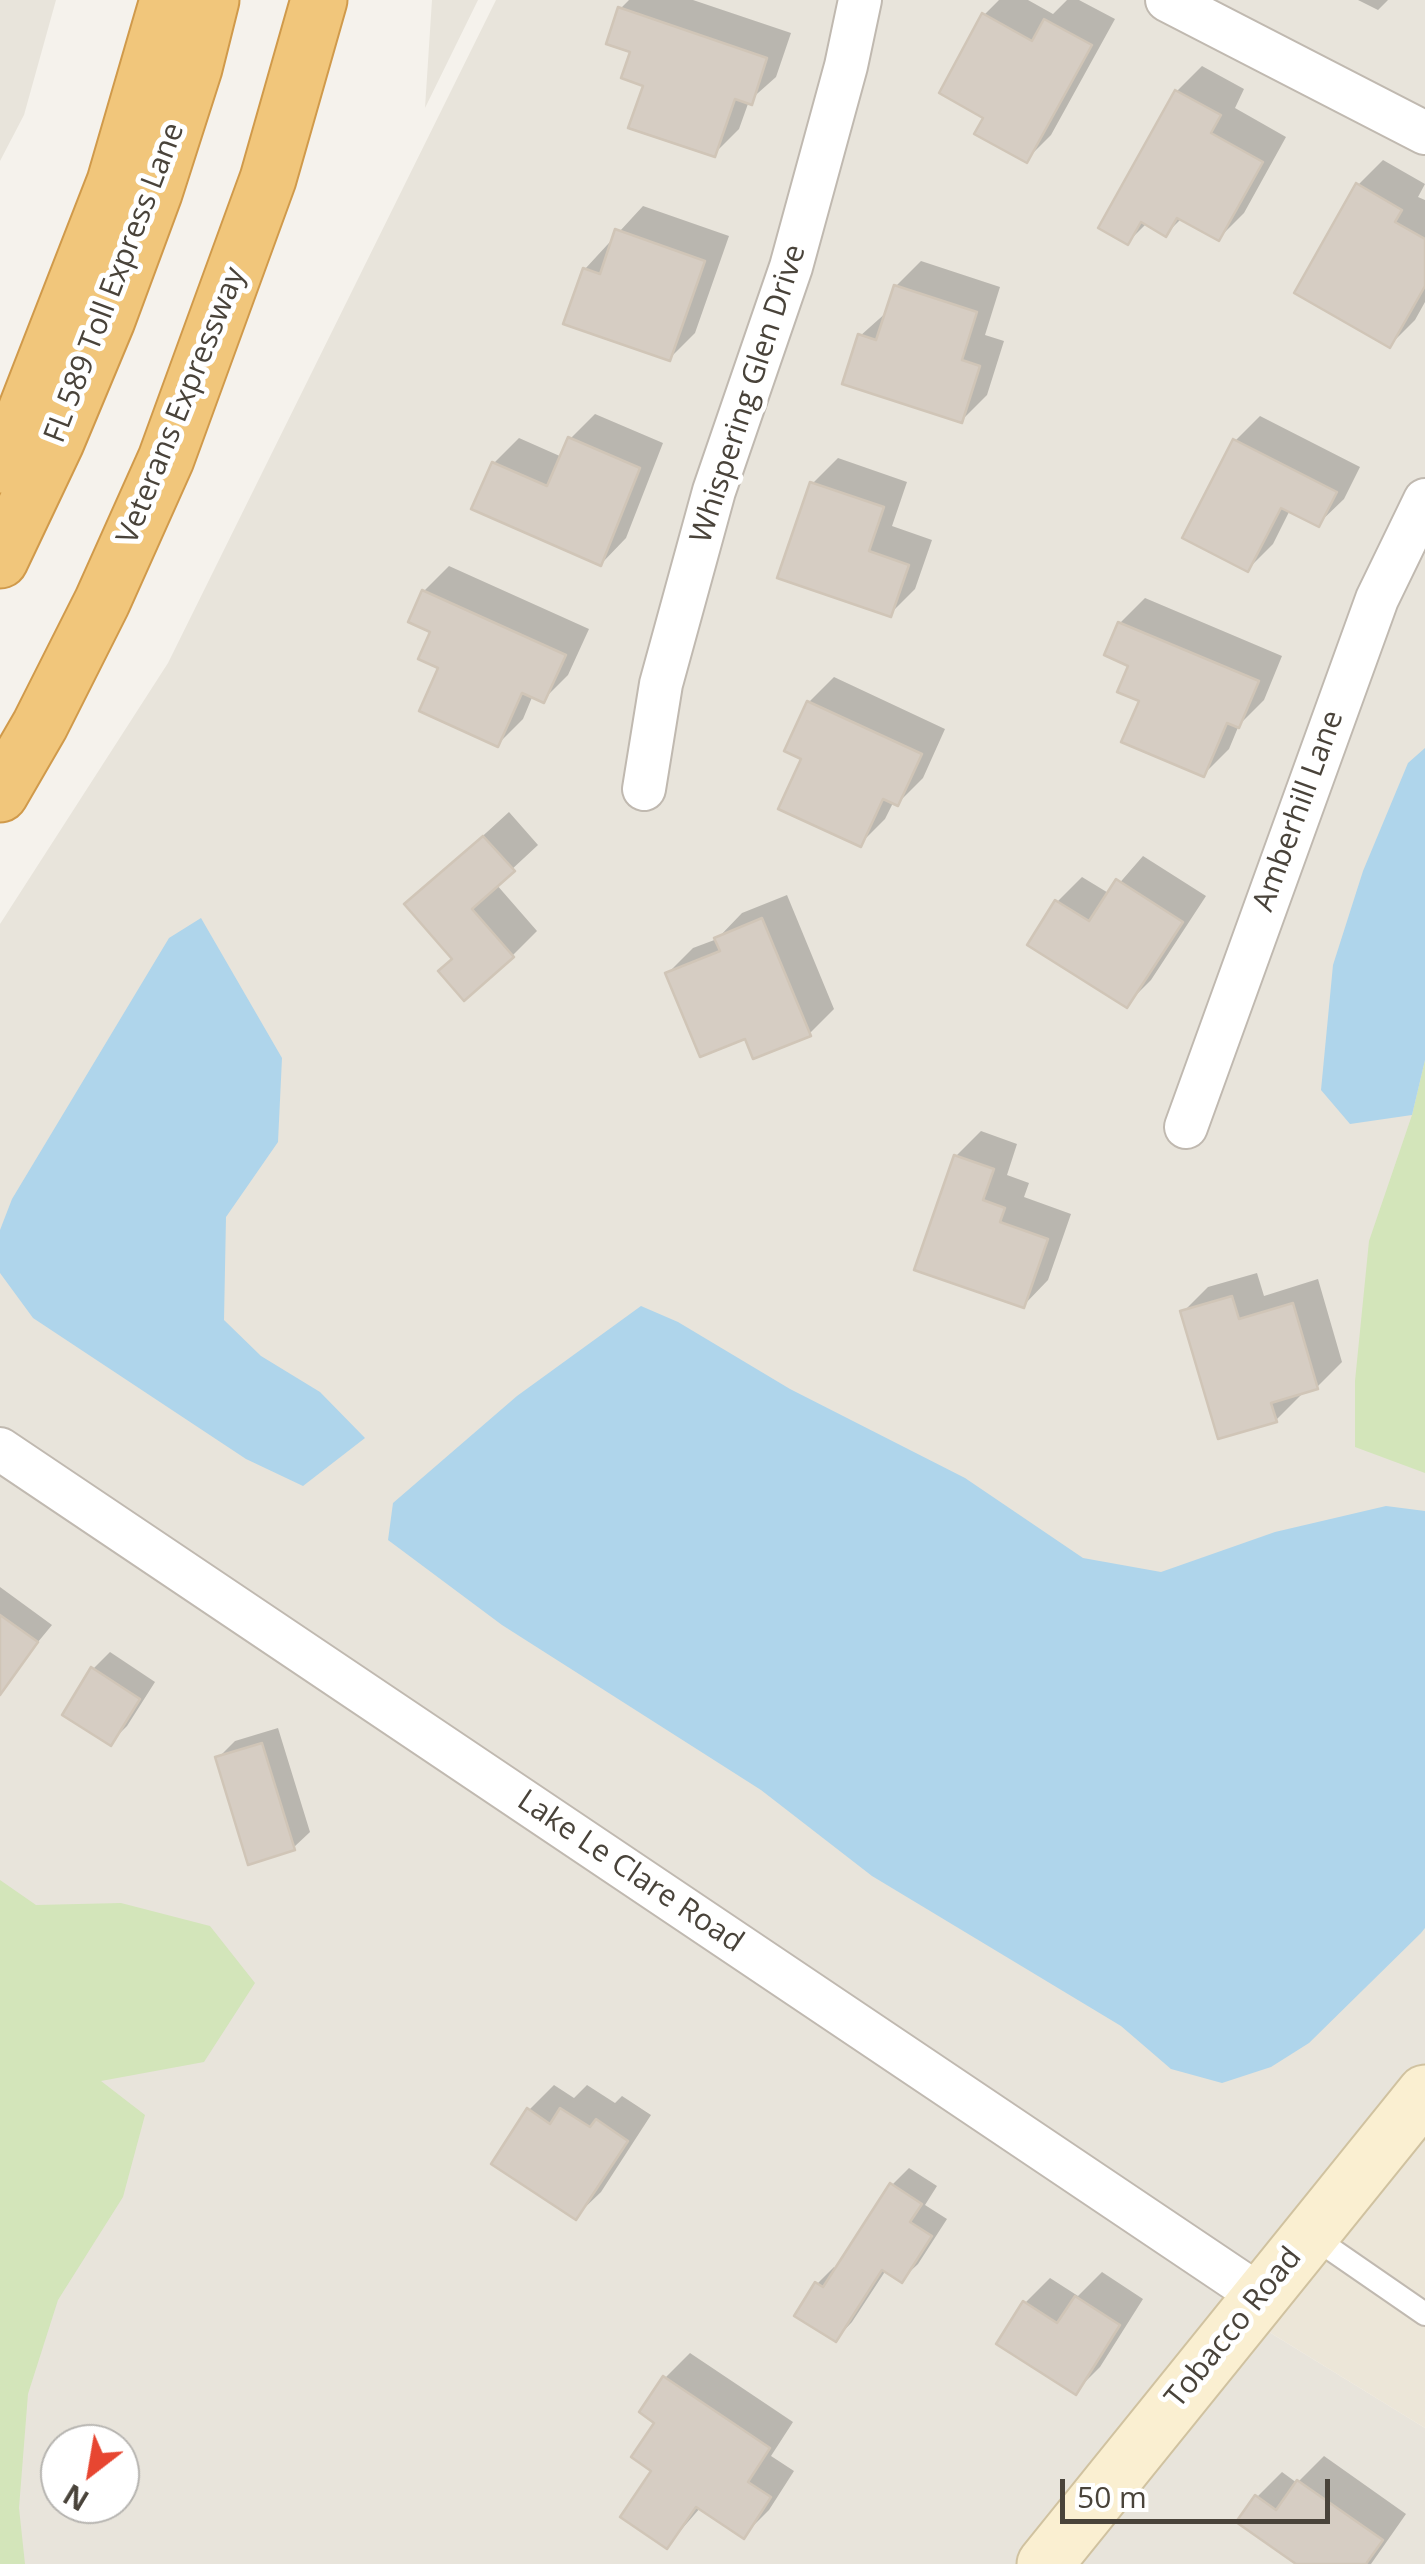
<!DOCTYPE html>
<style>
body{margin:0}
#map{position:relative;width:1425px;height:2564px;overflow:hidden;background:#f5f2ec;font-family:"Open Sans",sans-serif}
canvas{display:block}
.north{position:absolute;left:40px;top:2424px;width:100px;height:100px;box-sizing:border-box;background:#fff;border:2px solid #b6b4b0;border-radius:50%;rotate:211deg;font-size:28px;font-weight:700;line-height:40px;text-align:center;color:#49433a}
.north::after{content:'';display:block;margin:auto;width:35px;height:45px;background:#e74631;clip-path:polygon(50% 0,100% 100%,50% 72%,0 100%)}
.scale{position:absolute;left:1060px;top:2479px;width:270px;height:45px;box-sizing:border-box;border:5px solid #49433a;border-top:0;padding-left:12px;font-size:30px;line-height:35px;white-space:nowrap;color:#49433a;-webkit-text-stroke:8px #fff;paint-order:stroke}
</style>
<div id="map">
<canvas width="1425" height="2564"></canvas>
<div class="north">N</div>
<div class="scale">50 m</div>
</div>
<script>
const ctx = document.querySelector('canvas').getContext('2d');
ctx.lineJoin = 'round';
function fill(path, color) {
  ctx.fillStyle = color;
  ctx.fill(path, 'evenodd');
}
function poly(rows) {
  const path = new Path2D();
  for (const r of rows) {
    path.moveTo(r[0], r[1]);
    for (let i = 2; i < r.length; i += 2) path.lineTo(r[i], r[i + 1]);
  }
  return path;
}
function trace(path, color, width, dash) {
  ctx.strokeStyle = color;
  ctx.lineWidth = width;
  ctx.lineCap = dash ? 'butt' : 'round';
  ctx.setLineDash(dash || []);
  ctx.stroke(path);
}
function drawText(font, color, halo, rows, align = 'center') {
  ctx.font = font + ' "Open Sans",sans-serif';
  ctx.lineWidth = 10;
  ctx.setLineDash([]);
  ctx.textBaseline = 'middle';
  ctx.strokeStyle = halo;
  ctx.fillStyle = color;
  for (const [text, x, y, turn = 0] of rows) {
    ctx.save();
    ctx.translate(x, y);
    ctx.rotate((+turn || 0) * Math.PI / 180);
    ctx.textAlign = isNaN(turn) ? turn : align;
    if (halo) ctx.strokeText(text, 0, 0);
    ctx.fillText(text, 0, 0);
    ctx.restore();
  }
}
fill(poly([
 [0,0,56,0,24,115,0,161],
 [432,0,478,0,425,108],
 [496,0,1425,0,1425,2070,1222,2303,1425,2428,1425,2564,0,2564,0,924,168,663],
 [60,2444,120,2444,120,2504,60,2504]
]), '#e8e4db');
fill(poly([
 [1425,2070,1425,2428,1222,2303]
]), '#ece6d8');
fill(poly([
 [1425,1060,1425,1473,1355,1447,1355,1381,1369,1241,1412,1115],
 [0,1880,36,1905,121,1903,210,1926,255,1983,204,2062,101,2081,145,2115,123,2197,58,2300,28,2394,19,2508,25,2564,0,2564]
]), '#d3e5ba');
fill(poly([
 [1425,748,1425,1060,1412,1115,1350,1124,1321,1090,1333,965,1363,871,1408,763],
 [201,918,282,1058,278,1142,226,1217,224,1320,261,1356,320,1392,365,1438,303,1486,246,1459,33,1318,0,1273,0,1230,12,1199,169,938],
 [641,1306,678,1322,790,1389,965,1478,1083,1558,1161,1572,1275,1532,1386,1506,1425,1511,1425,1928,1421,1933,1309,2043,1271,2067,1222,2083,1171,2069,1121,2026,872,1876,761,1790,502,1625,388,1540,393,1503,517,1396]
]), '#afd5eb');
fill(poly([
 [629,0,693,0,791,33,776,77,749,101,739,129,714,154,646,84,620,9],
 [999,0,1028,0,1053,14,1067,0,1079,0,1115,19,1051,135,1026,160,984,15],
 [1358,0,1388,0,1378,10],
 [1202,66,1244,89,1235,108,1286,137,1244,213,1219,238,1182,218,1166,234,1147,223,1128,242,1102,227,1177,91],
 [1383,160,1425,184,1418,197,1425,200,1425,302,1415,320,1390,345,1358,185],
 [643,206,729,236,695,333,670,358,585,269],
 [921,261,1000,287,985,335,1004,341,987,395,962,420,860,336,888,311,896,286],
 [595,414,663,443,626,538,601,564,494,463,519,438,562,457,570,439],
 [1260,416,1360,467,1344,499,1318,524,1290,510,1273,544,1248,569,1235,441],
 [838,458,907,482,892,526,932,540,915,589,890,614,813,483],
 [449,566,589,629,568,675,543,700,533,695,523,719,498,744,441,666,424,591],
 [1145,598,1282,656,1264,700,1239,725,1229,749,1204,774,1142,699,1120,623],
 [834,677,945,729,923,778,898,803,894,801,885,819,860,844,804,758,809,702],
 [509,812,538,845,496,884,537,931,512,956,454,958,407,905],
 [1143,856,1206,896,1151,980,1126,1005,1057,902,1082,877,1110,894],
 [787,895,834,1009,809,1034,746,1036,668,973,693,948,717,939,742,913],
 [981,1131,1017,1144,1007,1175,1029,1183,1024,1197,1071,1214,1048,1280,1023,1306,956,1156],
 [1257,1273,1264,1296,1318,1279,1342,1362,1317,1387,1300,1392,1301,1395,1276,1420,1183,1312,1208,1287],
 [0,1587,52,1625,14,1671,0,1661],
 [110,1652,155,1682,127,1726,111,1742,93,1669],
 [278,1728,310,1832,293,1848,218,1758,235,1741],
 [554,2085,574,2098,587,2085,615,2103,622,2096,651,2115,601,2192,576,2216,529,2110],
 [909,2168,937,2186,925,2205,947,2219,918,2264,901,2280,886,2270,852,2322,836,2339,817,2284,834,2267,837,2270,892,2185],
 [1102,2272,1143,2299,1100,2367,1075,2392,1025,2303,1050,2278,1078,2296],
 [690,2353,793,2422,771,2456,794,2471,769,2510,744,2535,701,2507,667,2546,655,2470,657,2422,665,2378],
 [1324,2456,1406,2514,1371,2564,1300,2564,1257,2497,1282,2472,1297,2483]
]), '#0003');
const building = poly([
 [618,7,767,58,752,105,735,99,715,157,628,128,643,86,621,78,630,52,606,44,618,7],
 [982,13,1032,41,1044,19,1092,45,1027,163,974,134,983,118,939,93,982,13],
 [1175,90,1221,115,1211,133,1263,162,1219,241,1177,218,1166,237,1141,222,1128,245,1098,228,1175,90],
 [1356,183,1402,210,1395,222,1425,239,1425,286,1390,348,1294,293,1356,183],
 [615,229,705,261,670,361,563,324,583,268,600,274,615,229],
 [894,285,977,312,962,360,980,366,962,423,842,384,858,334,876,340,894,285],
 [568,437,640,468,601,566,471,509,492,462,547,486,568,437],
 [1233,439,1337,492,1319,527,1281,508,1248,572,1182,538,1233,439],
 [810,482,884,507,869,551,909,565,891,617,777,578,810,482],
 [422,590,566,655,544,703,522,693,498,747,419,711,438,668,418,659,430,632,408,622,422,590],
 [1118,622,1259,681,1239,728,1227,723,1204,777,1121,742,1139,701,1117,692,1128,666,1104,655,1118,622],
 [807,701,922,754,898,806,883,799,861,847,778,809,801,759,784,751,807,701],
 [483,836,515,871,472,909,514,957,464,1001,438,971,452,959,404,904,483,836],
 [1116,879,1183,922,1127,1008,1027,945,1055,900,1089,921,1116,879],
 [762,918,811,1036,753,1059,745,1039,700,1057,665,973,720,951,714,938,762,918],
 [954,1155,994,1169,983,1200,1005,1208,1000,1222,1048,1239,1024,1308,914,1270,954,1155],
 [1232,1296,1239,1319,1293,1303,1318,1389,1271,1403,1277,1422,1218,1439,1180,1311,1232,1296],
 [0,1615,38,1642,0,1695,0,1615],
 [91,1667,140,1699,111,1746,62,1715,91,1667],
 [262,1743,295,1850,248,1865,215,1757,262,1743],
 [527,2108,550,2124,560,2108,590,2127,596,2119,628,2141,576,2220,491,2164,527,2108],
 [890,2183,922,2204,910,2222,932,2236,902,2283,882,2270,836,2342,794,2316,815,2282,823,2287,890,2183],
 [1075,2296,1120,2325,1076,2395,996,2344,1023,2301,1057,2323,1075,2296],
 [663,2376,770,2448,748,2482,771,2497,744,2539,696,2507,667,2549,620,2517,651,2471,631,2457,654,2423,639,2412,663,2376],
 [1297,2480,1383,2540,1366,2564,1296,2564,1236,2522,1255,2495,1276,2510,1297,2480]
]);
fill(building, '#d6cdc3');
trace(building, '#d0c5b7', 2.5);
const lane = poly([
 [1309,2234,1425,2314]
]);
const street = poly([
 [1167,0,1425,133],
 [644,789,661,684,714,491,791,267,846,66,860,0],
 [1186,1127,1377,599,1425,500],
 [0,1449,1259,2295]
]);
const secondary = poly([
 [1045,2564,1425,2093]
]);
const highway = poly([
 [0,465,25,413,115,182,168,0],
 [0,560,56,442,107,320,154,193,194,68,211,0],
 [0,794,40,725,102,602,166,459,268,179,319,0]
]);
trace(lane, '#c0b9b0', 26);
trace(street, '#c0b9b0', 46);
trace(secondary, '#d0c2a0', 59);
trace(highway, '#d09a4b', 59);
trace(lane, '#fff', 22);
trace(street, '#fff', 42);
trace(secondary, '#faefd1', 55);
trace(highway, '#f1c67b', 55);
drawText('30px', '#49433a', '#fff', [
 ["FL 589 Toll Express Lane",115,283,-69],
 ["Whispering Glen Drive",749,394,-72],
 ["Veterans Expressway",182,406,-68],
 ["Amberhill Lane",1299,811,-70],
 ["Lake Le Clare Road",630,1872,34],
 ["Tobacco Road",1234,2328,-51]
]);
</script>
